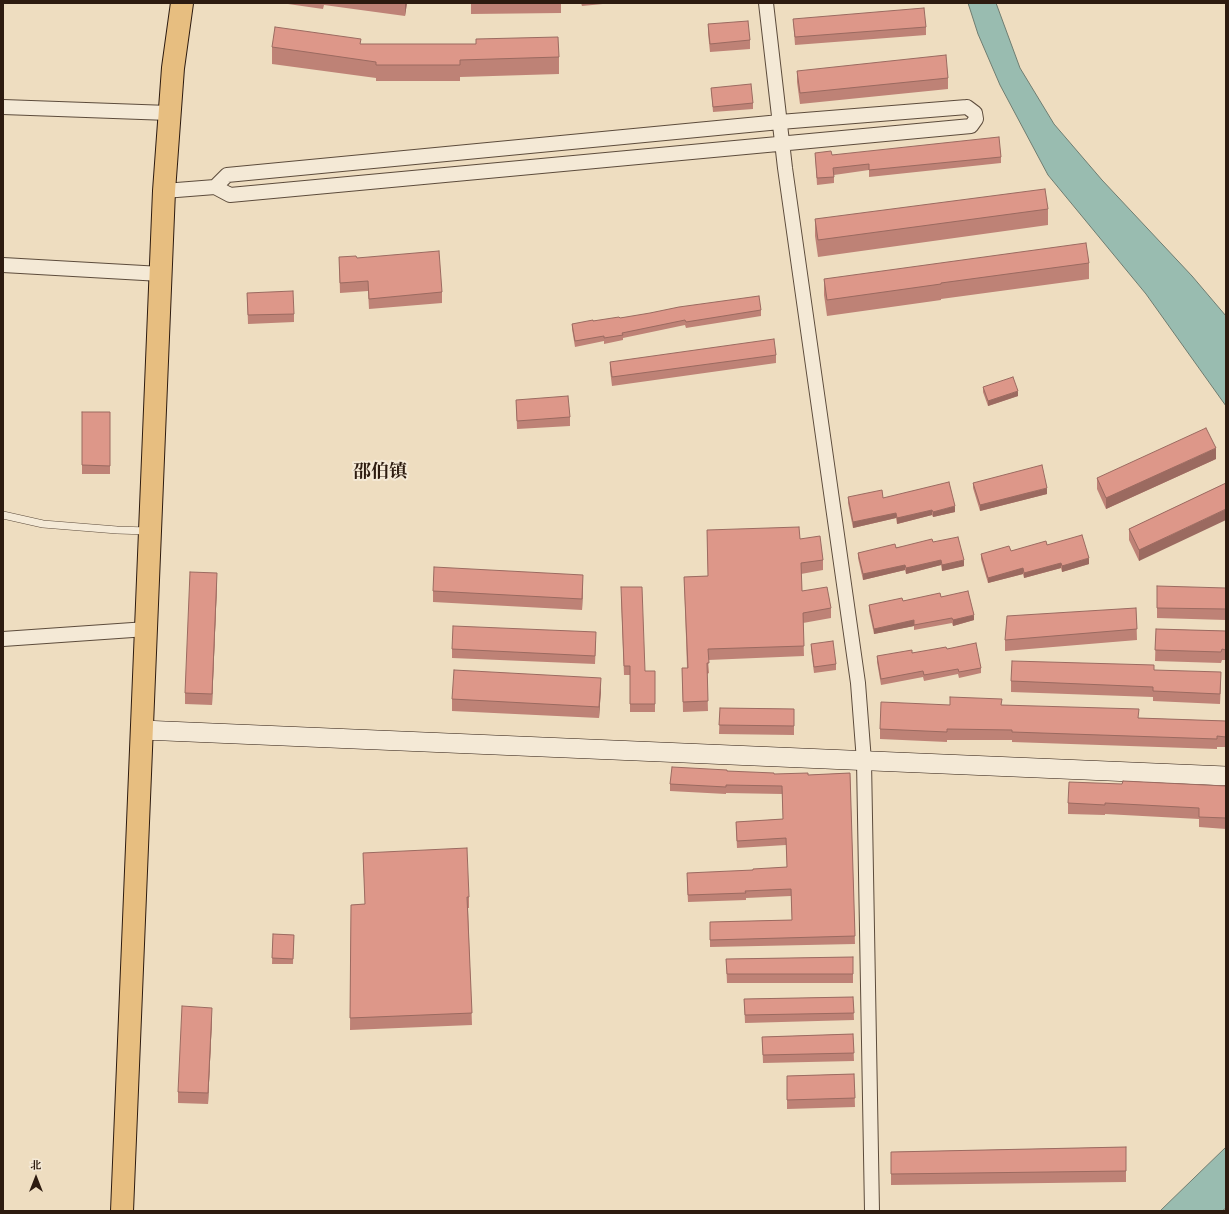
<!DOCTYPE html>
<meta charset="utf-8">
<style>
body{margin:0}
#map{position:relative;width:1229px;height:1214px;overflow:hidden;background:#eeddc0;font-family:"Libre Bodoni","Noto Serif SC",serif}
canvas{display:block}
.frame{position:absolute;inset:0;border:4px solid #2d1b10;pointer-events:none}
.north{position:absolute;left:16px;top:1158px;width:40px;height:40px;-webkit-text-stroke:3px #f4e9d6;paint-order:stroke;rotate:0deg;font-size:11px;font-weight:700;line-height:16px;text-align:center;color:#2d1b10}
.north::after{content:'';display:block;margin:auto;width:14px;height:18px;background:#2d1b10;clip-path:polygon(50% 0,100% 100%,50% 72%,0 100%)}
</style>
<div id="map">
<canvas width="1229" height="1214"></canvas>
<div class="frame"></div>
<div class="north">北</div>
</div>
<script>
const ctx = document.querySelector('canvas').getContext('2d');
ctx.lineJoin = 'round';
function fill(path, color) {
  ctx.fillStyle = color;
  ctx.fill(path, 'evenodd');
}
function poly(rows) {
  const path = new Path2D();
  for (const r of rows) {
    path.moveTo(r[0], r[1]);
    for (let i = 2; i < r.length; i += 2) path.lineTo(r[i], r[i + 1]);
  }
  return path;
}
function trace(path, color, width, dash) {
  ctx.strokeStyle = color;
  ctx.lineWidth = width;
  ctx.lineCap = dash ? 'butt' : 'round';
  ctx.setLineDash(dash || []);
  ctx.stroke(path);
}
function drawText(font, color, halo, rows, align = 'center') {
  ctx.font = font + ' "Libre Bodoni","Noto Serif SC",serif';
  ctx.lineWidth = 4;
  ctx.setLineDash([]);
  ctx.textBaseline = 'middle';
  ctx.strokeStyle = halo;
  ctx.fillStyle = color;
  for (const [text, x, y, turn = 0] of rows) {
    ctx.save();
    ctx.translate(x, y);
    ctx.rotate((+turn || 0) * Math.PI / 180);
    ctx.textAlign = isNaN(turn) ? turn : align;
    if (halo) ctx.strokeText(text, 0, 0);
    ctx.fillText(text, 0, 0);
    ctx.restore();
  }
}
const water = poly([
 [968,3,996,3,1020,68,1054,124,1102,180,1192,276,1226,316,1226,406,1146,294,1048,175,1000,85,978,34,968,3],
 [1226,1147,1226,1208,1222,1211,1160,1211,1226,1147]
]);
fill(water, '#99bcb0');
trace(water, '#6e7c70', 1);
const service = poly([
 [3,515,43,524,117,530,148,531]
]);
const minor = poly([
 [766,3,785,168,858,683,864,761,872,1211],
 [3,107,169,113],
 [967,107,975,113,976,119,971,126,230,195,215,187,227,175,780,122,967,107],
 [164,191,215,187],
 [3,265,161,274],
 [3,639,147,629]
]);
const secondary = poly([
 [142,730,1226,776]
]);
const primary = poly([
 [122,1211,164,191,173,68,182,3]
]);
trace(service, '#5d4c3c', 8);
trace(minor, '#5d4c3c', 16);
trace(secondary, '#2d1b10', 20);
trace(primary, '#2d1b10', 24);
trace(service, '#f4e9d6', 7);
trace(minor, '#f4e9d6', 14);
trace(secondary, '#f4e9d6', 19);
trace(primary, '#e7be80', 22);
fill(poly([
 [281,3,407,3,405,16,324,5,323,9],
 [471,3,561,3,561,13,471,14],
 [581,3,613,3,582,6],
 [793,19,926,27,926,35,795,45],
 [708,24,750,40,750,49,710,52,708,33],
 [361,44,559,57,559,74,460,77,460,81,376,81,376,78,272,64,272,47],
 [797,71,948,78,948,89,800,104,797,82],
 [711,88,753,103,753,109,713,112],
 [815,153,832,155,1001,157,1001,163,869,177,869,170,834,175,834,183,817,185],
 [1048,209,1048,225,818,257,815,236,815,219],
 [339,257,357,258,442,292,442,303,369,309,368,291,340,293],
 [1089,263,1089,279,941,299,941,300,827,316,824,295,824,279],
 [247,293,294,314,294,322,248,324],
 [761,310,761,316,686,328,685,325,623,338,623,340,604,344,604,341,575,347,572,329,572,324,620,318],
 [776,355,776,363,612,386,610,370,610,362],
 [983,387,1018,396,988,406,983,392],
 [516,400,570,417,570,426,517,429],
 [82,412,110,412,110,474,82,474],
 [1216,459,1106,509,1097,489,1097,478],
 [973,483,1047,494,980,511,973,488],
 [1226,483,1139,561,1129,540,1129,529],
 [848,497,883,498,955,512,933,517,932,515,897,524,896,518,853,528,848,503],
 [707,530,800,539,823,560,823,570,801,574,802,591,831,608,831,618,803,623,804,656,708,660,709,673,707,674,708,711,683,712,682,668,687,668,684,577,708,576],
 [933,542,964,566,942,571,941,565,906,574,905,570,863,580,858,558,858,553],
 [1047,545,1089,564,1062,572,1061,568,1024,578,1023,574,988,583,981,559,981,554,1011,551],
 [217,584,212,705,185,704,185,693],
 [583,586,582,610,433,602,433,591],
 [1226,588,1226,620,1157,618,1157,608],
 [621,596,645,671,655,671,655,712,630,712,630,675,624,675],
 [941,597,974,620,953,626,952,623,914,630,914,626,874,634,869,611,869,605,903,601],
 [1136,608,1137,640,1005,651,1005,640],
 [1156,629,1226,631,1226,660,1222,660,1221,663,1155,661],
 [596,641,595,664,452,658,452,649],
 [811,644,836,664,836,670,814,673,811,649],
 [947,649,981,668,981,673,959,678,958,674,924,681,923,677,881,685,877,662,877,656,912,653],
 [1154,670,1221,683,1220,704,1153,701,1153,697,1011,692,1011,681],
 [601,689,599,718,452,711,452,699],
 [1002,705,1139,718,1226,721,1226,747,1217,747,1217,749,1012,742,1012,740,947,740,947,742,880,739,880,729],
 [720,708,794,709,794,735,719,734],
 [727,771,774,774,808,775,850,773,855,944,710,947,710,922,792,920,791,896,746,898,746,900,688,902,687,880,753,870,787,867,786,845,737,848,736,829,736,822,783,819,782,794,726,793,726,794,670,791,670,784],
 [1122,784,1226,786,1226,829,1199,827,1199,819,1105,814,1105,815,1068,814,1068,803],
 [363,853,469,897,469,908,468,908,472,1025,350,1030,351,905,365,904],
 [273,934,294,935,293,964,272,964],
 [853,957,853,983,727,983,726,959],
 [853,997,854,1020,745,1023,744,999],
 [212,1019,208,1104,178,1103,178,1092],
 [853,1034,854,1061,763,1063,762,1037],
 [854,1074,855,1107,787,1109,787,1076],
 [1126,1147,1126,1182,891,1185,891,1152]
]), '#be8276');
fill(poly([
 [405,3,407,3,405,16],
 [1018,391,1018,396,988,406,988,401],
 [1216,448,1216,459,1106,509,1106,498],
 [1047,488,1047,494,980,511,980,505],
 [955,506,955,512,933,517,933,512],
 [1226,509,1226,520,1139,561,1139,550],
 [932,510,932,515,897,524,897,518],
 [896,513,896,518,853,528,853,522],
 [1089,558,1089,564,1062,572,1062,566],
 [941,560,941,565,906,574,906,568],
 [964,560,964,566,942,571,942,565],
 [1061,563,1061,568,1024,578,1024,573],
 [905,565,905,570,863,580,863,574],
 [1023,568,1023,574,988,583,988,578],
 [217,573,217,584,212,705,212,694],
 [583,575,583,586,582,610,582,599],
 [974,615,974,620,953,626,953,620],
 [914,620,914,626,874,634,874,629],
 [601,678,601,689,599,718,599,707],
 [212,1008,212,1019,208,1104,208,1093]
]), '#9b6a60');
const building = poly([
 [924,8,926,27,795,37,793,19,924,8],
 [748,21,750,40,710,44,708,24,748,21],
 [275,27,361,39,360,44,476,44,476,39,558,37,559,57,460,60,460,65,376,65,376,62,272,47,275,27],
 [946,55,948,78,800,93,797,71,946,55],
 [751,84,753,103,713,107,711,88,751,84],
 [999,137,1001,157,869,170,869,164,833,168,834,177,817,178,815,153,831,151,832,155,999,137],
 [1045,189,1048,209,818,240,815,219,1045,189],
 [1086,243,1089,263,941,283,941,284,827,300,824,279,1086,243],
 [439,251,442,292,369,299,368,281,340,283,339,257,356,256,357,258,439,251],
 [293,291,294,314,248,315,247,293,293,291],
 [759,296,761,310,686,322,685,320,622,333,623,335,604,338,604,336,575,341,572,324,593,320,593,321,619,317,620,318,650,313,679,307,759,296],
 [774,339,776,355,612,377,610,362,774,339],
 [1013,377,1018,391,988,401,983,387,1013,377],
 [568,396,570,417,517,421,516,400,568,396],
 [82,412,110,412,110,466,82,465,82,412],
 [1206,428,1216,448,1106,498,1097,478,1206,428],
 [1042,465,1047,488,980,505,973,483,1042,465],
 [949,482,955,506,933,512,932,510,897,518,896,513,853,522,848,497,882,490,883,498,949,482],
 [1226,483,1226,509,1139,550,1129,529,1226,483],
 [799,527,800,539,820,536,823,560,801,563,802,591,827,587,831,608,803,613,804,646,708,649,709,663,707,663,708,701,683,702,682,668,688,668,684,577,708,576,707,530,799,527],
 [1082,535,1089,558,1062,566,1061,563,1024,573,1023,568,988,578,981,554,1009,546,1011,551,1046,541,1047,545,1082,535],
 [958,537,964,560,942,565,941,560,906,568,905,565,863,574,858,553,895,544,896,548,932,539,933,542,958,537],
 [434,567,583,575,582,599,433,591,434,567],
 [190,572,217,573,212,694,185,693,190,572],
 [1157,586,1226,588,1226,609,1157,608,1157,586],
 [621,587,642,587,645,671,655,671,655,704,630,704,630,666,624,666,621,587],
 [968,591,974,615,953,620,952,618,914,625,914,620,874,629,869,605,902,598,903,601,940,593,941,597,968,591],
 [1136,608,1137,629,1005,640,1007,616,1136,608],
 [453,626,596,632,595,656,452,649,453,626],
 [1156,629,1226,631,1226,650,1222,649,1221,652,1155,650,1156,629],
 [833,641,836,664,814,667,811,644,833,641],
 [976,643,981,668,959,672,958,669,924,675,923,671,881,679,877,656,912,650,912,653,946,647,947,649,976,643],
 [1012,661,1154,665,1154,670,1221,672,1220,694,1153,691,1153,687,1011,681,1012,661],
 [454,670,601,678,599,707,452,699,454,670],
 [950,697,1002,699,1001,705,1139,709,1138,718,1226,721,1226,737,1217,736,1217,739,1012,732,1012,730,947,729,947,732,880,729,881,702,950,705,950,697],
 [720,708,794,709,794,726,719,725,720,708],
 [672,767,727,770,727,771,774,773,774,774,808,773,808,775,850,773,855,936,710,940,710,922,792,920,791,889,745,891,746,893,688,895,687,873,753,870,753,869,787,867,786,838,737,841,736,822,783,819,782,786,726,785,726,787,670,784,672,767],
 [1123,781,1226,786,1226,818,1199,817,1199,808,1105,803,1105,805,1068,803,1069,782,1122,784,1123,781],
 [467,848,469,897,467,897,472,1013,350,1018,351,905,365,904,363,853,467,848],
 [273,934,294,935,293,959,272,958,273,934],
 [853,957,853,974,727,974,726,959,853,957],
 [853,997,854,1013,745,1015,744,999,853,997],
 [182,1006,212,1008,208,1093,178,1092,182,1006],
 [853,1034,854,1053,763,1055,762,1037,853,1034],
 [854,1074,855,1098,787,1100,787,1076,854,1074],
 [1126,1147,1126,1171,891,1174,891,1152,1126,1147]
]);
fill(building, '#dd9789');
trace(building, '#9b6a60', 1);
drawText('bold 18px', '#2d1b10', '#f4e9d6', [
 ["邵伯镇",380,473]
]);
</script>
